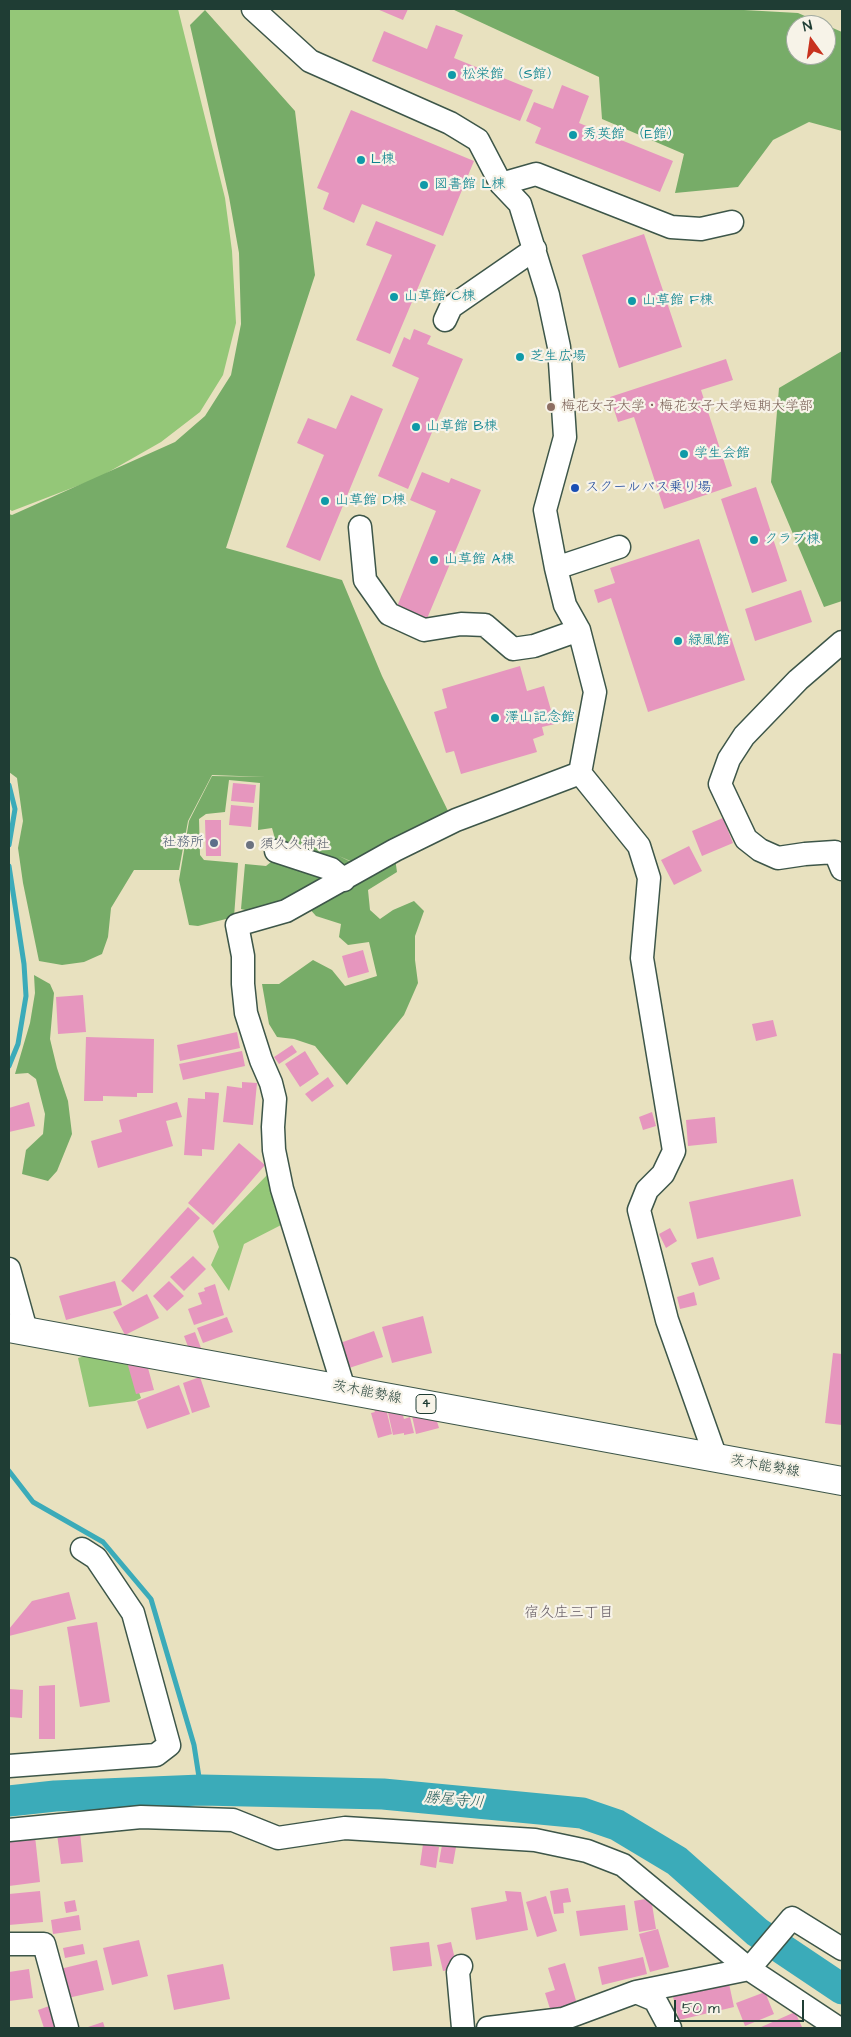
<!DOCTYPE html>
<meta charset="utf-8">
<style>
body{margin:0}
#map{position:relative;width:851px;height:2037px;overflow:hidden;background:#e8e1bf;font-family:"Architects Daughter",sans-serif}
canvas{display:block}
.frame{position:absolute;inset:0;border:10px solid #1f3d34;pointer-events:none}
.north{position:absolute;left:786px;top:15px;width:50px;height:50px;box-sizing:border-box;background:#f7f3e8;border:1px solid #a1aaa0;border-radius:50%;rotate:346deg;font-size:14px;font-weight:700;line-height:20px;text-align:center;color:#1f3d34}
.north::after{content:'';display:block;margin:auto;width:18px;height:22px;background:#c8321e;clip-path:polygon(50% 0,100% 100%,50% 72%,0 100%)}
.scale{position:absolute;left:674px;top:2000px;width:130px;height:22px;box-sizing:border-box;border:2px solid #1f3d34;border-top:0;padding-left:6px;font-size:15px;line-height:18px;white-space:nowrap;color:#1f3d34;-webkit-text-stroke:4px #f7f3e8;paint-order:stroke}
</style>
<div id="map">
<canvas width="851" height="2037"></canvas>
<div class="frame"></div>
<div class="north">N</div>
<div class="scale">50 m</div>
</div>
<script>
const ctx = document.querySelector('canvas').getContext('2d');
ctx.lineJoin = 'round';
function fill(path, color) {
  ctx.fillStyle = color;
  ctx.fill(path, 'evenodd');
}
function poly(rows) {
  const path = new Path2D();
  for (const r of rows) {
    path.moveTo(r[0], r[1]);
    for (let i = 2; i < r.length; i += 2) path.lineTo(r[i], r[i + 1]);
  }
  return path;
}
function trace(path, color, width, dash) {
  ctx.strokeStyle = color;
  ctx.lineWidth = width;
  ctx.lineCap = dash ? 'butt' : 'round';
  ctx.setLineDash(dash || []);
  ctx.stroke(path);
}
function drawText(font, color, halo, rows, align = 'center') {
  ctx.font = font + ' "Architects Daughter","Klee One",sans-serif';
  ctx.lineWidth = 4.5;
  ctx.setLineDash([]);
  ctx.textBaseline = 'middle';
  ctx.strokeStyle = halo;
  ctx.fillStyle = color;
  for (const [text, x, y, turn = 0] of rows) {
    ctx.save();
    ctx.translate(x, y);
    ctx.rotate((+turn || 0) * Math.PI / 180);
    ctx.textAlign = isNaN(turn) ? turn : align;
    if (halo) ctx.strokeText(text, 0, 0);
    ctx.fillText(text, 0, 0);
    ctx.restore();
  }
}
fill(poly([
 [9,9,178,9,225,198,232,251,236,323,223,375,200,412,161,442,98,478,12,511,9,509],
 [268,1174,285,1223,244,1244,229,1291,211,1265,219,1247,213,1231],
 [88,1355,127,1359,141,1398,135,1401,89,1407,78,1358]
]), '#94c778');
fill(poly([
 [452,9,726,9,798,13,842,32,842,131,809,122,773,140,738,187,675,193,684,154,602,119,599,77],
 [796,25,826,25,826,55,796,55],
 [205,10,295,111,315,275,226,548,342,580,382,676,449,813,357,864,339,856,355,864,344,871,277,846,272,828,258,830,260,783,229,780,225,812,206,814,199,819,200,855,204,860,238,863,234,917,198,926,189,925,179,880,189,821,212,776,266,777,212,775,188,821,179,870,134,870,111,908,108,937,102,954,84,962,62,965,39,961,23,883,18,848,23,821,17,778,9,772,9,514,12,515,175,442,205,416,231,375,241,324,239,253,229,197,190,25],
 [842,351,842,601,824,607,771,482,779,388],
 [276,858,328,880,282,904,246,913,245,910,241,909,245,864,266,866],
 [395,858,397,872,368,890,370,910,380,919,393,910,414,901,424,911,415,936,415,960,418,983,404,1015,347,1085,315,1046,294,1039,277,1037,269,1024,262,984,279,984,313,960,332,970,345,986,377,976,369,942,348,945,339,937,341,924,316,916,308,907],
 [34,975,50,984,54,993,50,1039,57,1068,68,1101,72,1134,57,1171,48,1181,22,1174,26,1150,43,1134,45,1114,36,1079,28,1073,15,1074,30,1023,35,993]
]), '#77ac68');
trace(poly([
 [9,785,15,809,9,845],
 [9,866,24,964,26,996,18,1044,9,1066],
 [9,1471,33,1502,103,1542,151,1599,194,1745,201,1790]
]), '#3babb9', 5);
trace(poly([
 [9,1801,55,1796,201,1790,383,1794,582,1813,617,1825,677,1861,757,1932,842,1989]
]), '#3babb9', 31);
fill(poly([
 [377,9,408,9,403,20],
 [436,25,463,35,454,58,533,90,520,121,372,61,384,31,427,49],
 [562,85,589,96,579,123,673,161,660,192,535,143,541,128,526,121,534,102,553,109],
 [351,110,474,161,443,236,362,204,354,223,323,209,329,193,317,188],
 [376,221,436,245,390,354,356,340,392,255,366,245],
 [644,234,682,347,619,368,582,255],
 [414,329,431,336,427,344,463,359,408,489,378,476,419,378,392,366,404,337,410,340],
 [726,359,733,380,701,390,732,486,664,509,634,417,618,422,610,397],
 [351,395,383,409,320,561,286,547,324,455,297,443,308,418,336,429],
 [422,472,449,483,451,478,481,490,426,621,396,609,436,511,410,500],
 [756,487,787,581,752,593,721,499],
 [699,539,745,680,648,712,611,598,598,603,594,590,615,583,610,568],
 [801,590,812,622,755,641,745,609],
 [520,666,527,691,544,686,555,724,542,727,544,735,533,739,537,752,461,774,454,751,446,753,434,712,447,708,442,689],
 [233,783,256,785,254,803,231,801],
 [231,805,253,807,251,827,229,825],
 [723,818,733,843,702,856,692,831],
 [205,820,221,820,221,856,206,856],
 [689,846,702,871,674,885,661,860],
 [363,950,369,972,348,978,342,956],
 [83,995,86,1032,58,1034,56,997],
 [773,1020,777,1036,756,1041,752,1024],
 [237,1032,240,1048,180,1061,177,1045],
 [86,1037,154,1039,153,1093,137,1093,137,1097,103,1096,103,1101,84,1101],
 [292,1045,297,1052,279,1064,274,1057],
 [242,1051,245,1066,183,1080,179,1064],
 [305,1051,319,1074,300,1087,285,1064],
 [328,1077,334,1086,312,1102,305,1094],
 [242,1082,257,1083,253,1125,223,1122,227,1086,242,1088],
 [205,1092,219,1093,214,1150,202,1149,202,1156,184,1155,188,1098,205,1099],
 [29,1102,35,1126,9,1132,9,1108],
 [177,1102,182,1117,166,1121,173,1146,98,1168,91,1141,122,1132,119,1120],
 [652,1112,656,1126,643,1130,639,1117],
 [715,1117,717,1143,688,1146,686,1120],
 [239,1143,265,1165,213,1225,188,1203],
 [793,1179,801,1216,697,1239,689,1202],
 [188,1207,200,1218,133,1292,121,1281],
 [670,1228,677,1241,666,1248,659,1234],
 [193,1256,206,1269,184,1291,170,1277],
 [713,1257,720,1279,699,1286,691,1263],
 [115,1281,122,1305,66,1320,59,1296],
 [169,1281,184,1296,167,1311,153,1296],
 [215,1284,224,1315,194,1325,188,1309,202,1304,198,1293,205,1291,204,1288],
 [694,1292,697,1305,680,1309,677,1297],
 [147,1294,159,1318,125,1335,113,1312],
 [423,1316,432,1353,392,1363,382,1327],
 [227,1317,233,1332,203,1343,197,1328],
 [374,1331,383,1357,349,1368,340,1343],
 [195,1332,201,1348,190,1352,184,1336],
 [833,1353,842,1354,842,1425,825,1423],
 [145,1357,154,1390,136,1394,127,1362],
 [200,1377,210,1407,192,1413,183,1383],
 [179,1385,190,1414,147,1429,137,1401],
 [385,1404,392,1434,378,1438,371,1413,375,1412,373,1407],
 [387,1408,401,1408,404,1419,410,1417,414,1433,404,1435,404,1433,393,1435],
 [412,1416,436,1418,439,1428,416,1434],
 [69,1592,76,1619,9,1636,9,1629,32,1601],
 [97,1622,110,1702,80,1707,67,1627],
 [55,1685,55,1739,39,1739,39,1686],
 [9,1689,23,1690,22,1718,9,1717],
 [80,1832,83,1862,61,1864,57,1834],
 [35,1836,40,1882,9,1886,9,1838],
 [423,1844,439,1847,436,1868,420,1865],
 [442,1845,456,1847,453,1864,439,1862],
 [568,1888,571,1902,563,1903,564,1913,554,1914,550,1891],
 [40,1891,43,1922,9,1925,9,1894],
 [505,1891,521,1892,528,1930,476,1940,471,1908,507,1901],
 [546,1896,557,1931,537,1937,526,1902],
 [651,1898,656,1929,639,1932,634,1901],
 [75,1900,77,1911,66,1913,64,1902],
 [625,1905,628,1930,580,1936,576,1911],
 [79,1915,81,1930,53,1934,51,1920],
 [658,1929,669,1967,650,1972,639,1934],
 [139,1940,148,1976,112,1985,103,1948],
 [429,1942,432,1966,393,1971,390,1947],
 [451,1942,457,1968,443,1971,437,1945],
 [83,1944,85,1954,65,1958,63,1948],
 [643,1957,647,1974,602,1985,598,1967],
 [97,1960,104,1990,63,1999,56,1970],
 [565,1963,577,2004,551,2012,545,1993,555,1990,548,1968],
 [223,1964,230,1999,174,2010,167,1975],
 [29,1969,33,1998,9,2001,9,1972],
 [728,1979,734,2007,679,2020,672,1993],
 [765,1992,774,2014,745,2026,736,2003],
 [52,2005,60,2028,44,2028,38,2010],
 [795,2012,802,2027,799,2028,759,2028],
 [103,2022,105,2028,85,2028]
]), '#e696be');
const minor = poly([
 [253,9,310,61,450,123,478,140,501,184,520,204,548,295,559,347,565,437,545,510,556,568,565,605,579,630,595,692,580,773],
 [501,184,536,174,671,227,701,229,732,222],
 [445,320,451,307,535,249],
 [360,527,365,580,389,614,424,630,461,624,485,625,513,649,534,646,579,630],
 [556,568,619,547],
 [842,642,798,680,744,736,729,759,720,784,746,839,760,850,778,858,805,854,835,852,842,869],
 [276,851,331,869,344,880],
 [9,1269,26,1330],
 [344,1389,282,1189,274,1150,273,1127,275,1099,271,1083,261,1060,246,1013,243,984,243,956,237,925,286,911,395,850,456,820,580,773,639,846,649,878,642,958,674,1151,663,1174,647,1190,639,1210,667,1320,716,1458],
 [9,1766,156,1755,169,1745,133,1613,96,1558,82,1549],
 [9,1830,141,1817,233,1820,278,1838,345,1828,535,1840,587,1851,623,1865,749,1969,838,2028],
 [9,1944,44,1944,67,2028],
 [461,1966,458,1972,463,2028],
 [636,1992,749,1969,792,1918,842,1949],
 [488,2028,563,2019,636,1992,655,2000,670,2028]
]);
const major = poly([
 [9,1328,842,1481]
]);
trace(minor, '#3d5649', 25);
trace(major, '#3d5649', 30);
trace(minor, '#fff', 22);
trace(major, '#fff', 28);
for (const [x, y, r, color] of [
 [452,75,5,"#0f9aa8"],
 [573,135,5,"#0f9aa8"],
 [361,160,5,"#0f9aa8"],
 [424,185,5,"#0f9aa8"],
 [394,297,5,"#0f9aa8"],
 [632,301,5,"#0f9aa8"],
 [520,357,5,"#0f9aa8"],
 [551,407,5,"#8d6e63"],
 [416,427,5,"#0f9aa8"],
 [684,454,5,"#0f9aa8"],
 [575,488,5,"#1a4fb4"],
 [325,501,5,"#0f9aa8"],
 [754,540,5,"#0f9aa8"],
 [434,560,5,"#0f9aa8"],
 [678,641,5,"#0f9aa8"],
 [495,718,5,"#0f9aa8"],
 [214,843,5,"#5c6f8a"],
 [250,845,5,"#6b7280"]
]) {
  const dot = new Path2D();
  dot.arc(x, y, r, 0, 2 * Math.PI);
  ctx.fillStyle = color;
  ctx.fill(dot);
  trace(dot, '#f7f3e8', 2);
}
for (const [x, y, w] of [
 [426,1404,20]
]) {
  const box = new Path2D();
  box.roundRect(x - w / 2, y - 9.5, w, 19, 4);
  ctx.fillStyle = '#f7f3e8';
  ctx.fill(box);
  trace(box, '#1f3d34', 1);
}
drawText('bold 12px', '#1f3d34', null, [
 ["4",426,1404]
]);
drawText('14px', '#0d838f', '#f7f3e8', [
 ["松栄館 （S館）",462,75],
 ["秀英館 （E館）",583,135],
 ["L棟",371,160],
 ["図書館 L棟",434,185],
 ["山草館 C棟",404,297],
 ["山草館 F棟",642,301],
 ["芝生広場",530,357],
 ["山草館 B棟",426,427],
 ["学生会館",694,454],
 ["山草館 D棟",335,501],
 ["クラブ棟",764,540],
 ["山草館 A棟",444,560],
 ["緑風館",688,641],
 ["澤山記念館",505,718]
], 'left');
drawText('14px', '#785e54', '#f7f3e8', [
 ["梅花女子大学・梅花女子大学短期大学部",561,407]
], 'left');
drawText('14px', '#164399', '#f7f3e8', [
 ["スクールバス乗り場",585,488]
], 'left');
drawText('14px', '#4e5e75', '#f7f3e8', [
 ["社務所",204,843]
], 'right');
drawText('14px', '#5b616d', '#f7f3e8', [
 ["須久久神社",260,845]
], 'left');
drawText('14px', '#1f3d34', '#f7f3e8', [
 ["茨木能勢線",367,1393,11],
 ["茨木能勢線",765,1467,10]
]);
drawText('15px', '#655c64', '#f7f3e8', [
 ["宿久庄三丁目",569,1614]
]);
drawText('italic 15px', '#275e5c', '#f7f3e8', [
 ["勝尾寺川",454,1801,5]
]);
</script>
